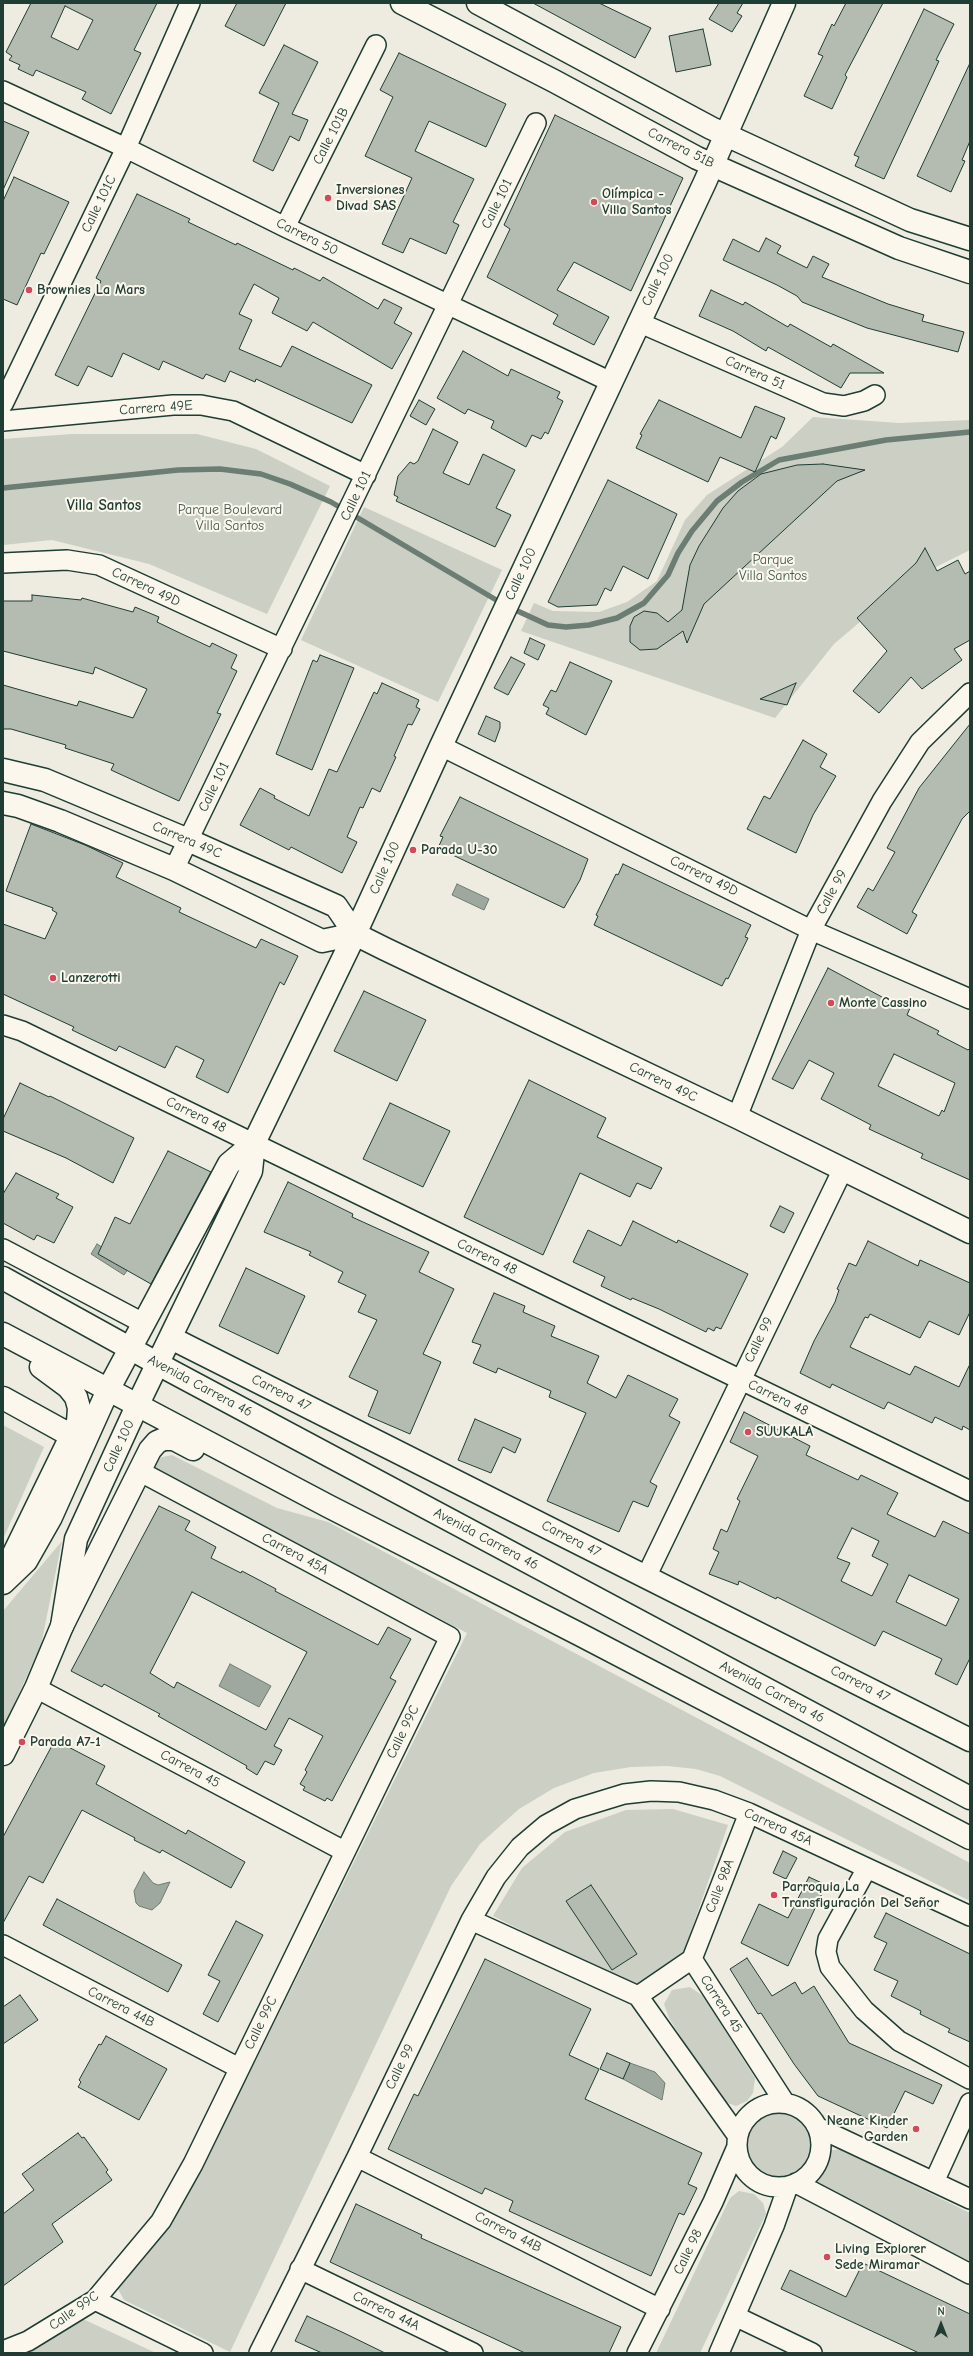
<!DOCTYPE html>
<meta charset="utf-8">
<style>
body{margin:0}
#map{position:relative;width:973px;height:2356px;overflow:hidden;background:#eeece1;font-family:"Comic Neue",sans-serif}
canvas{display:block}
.frame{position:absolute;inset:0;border:4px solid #1f3d34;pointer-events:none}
.north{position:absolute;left:921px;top:2304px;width:40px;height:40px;-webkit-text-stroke:3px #fbf7ec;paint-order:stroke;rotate:0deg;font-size:11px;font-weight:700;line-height:16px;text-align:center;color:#1f3d34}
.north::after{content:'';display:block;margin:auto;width:14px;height:18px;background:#1f3d34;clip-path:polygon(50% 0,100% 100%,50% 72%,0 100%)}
</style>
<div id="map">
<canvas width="973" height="2356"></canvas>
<div class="frame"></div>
<div class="north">N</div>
</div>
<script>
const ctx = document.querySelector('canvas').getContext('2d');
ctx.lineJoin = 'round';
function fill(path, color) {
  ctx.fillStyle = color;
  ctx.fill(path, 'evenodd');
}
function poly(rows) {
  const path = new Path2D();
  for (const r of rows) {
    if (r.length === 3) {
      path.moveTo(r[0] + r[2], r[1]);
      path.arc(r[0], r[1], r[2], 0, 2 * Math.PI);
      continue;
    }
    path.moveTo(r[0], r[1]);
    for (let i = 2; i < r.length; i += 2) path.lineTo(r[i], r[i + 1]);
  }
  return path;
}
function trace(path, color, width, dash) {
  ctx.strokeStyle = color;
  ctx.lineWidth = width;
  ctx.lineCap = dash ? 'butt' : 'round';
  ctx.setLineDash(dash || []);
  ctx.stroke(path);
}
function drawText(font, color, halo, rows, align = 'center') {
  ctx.font = font + ' "Comic Neue",sans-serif';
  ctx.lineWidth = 4;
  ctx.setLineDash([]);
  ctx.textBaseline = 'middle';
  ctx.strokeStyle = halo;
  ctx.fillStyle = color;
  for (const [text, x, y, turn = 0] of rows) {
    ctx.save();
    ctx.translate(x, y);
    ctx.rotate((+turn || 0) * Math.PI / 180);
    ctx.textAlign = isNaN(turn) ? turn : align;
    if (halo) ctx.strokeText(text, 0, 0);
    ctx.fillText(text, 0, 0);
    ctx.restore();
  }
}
fill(poly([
 [813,417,899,423,970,420,970,550,908,581,834,644,775,718,521,631,534,603,553,611,599,612,627,602,657,581,685,520,707,495,782,447],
 [72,434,197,434,256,449,330,486,267,614,149,564,52,540,3,545,3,439],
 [364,507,502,570,438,702,301,640],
 [3,1425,44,1447,3,1539],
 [172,1455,277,1508,328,1522,970,1863,970,1901,720,1776,696,1769,667,1766,631,1767,594,1773,554,1788,519,1809,480,1844,451,1886,230,2352,124,2300,118,2289,170,2225,261,2050,467,1633,153,1467,158,1458],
 [62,1541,41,1645,3,1728,3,1611],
 [673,1809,728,1825,684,1951,634,1987,493,1916,522,1868,565,1832,626,1810],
 [690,1987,703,1996,755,2078,753,2093,747,2101,736,2106,720,2100,669,2018,664,2004,672,1990],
 [779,2145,32],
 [840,2149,970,2213,970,2263,823,2194,816,2185,819,2166,828,2151],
 [739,2191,754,2194,763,2203,766,2214,700,2353,656,2353,730,2198],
 [83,2319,156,2353,29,2353]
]), '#cbcfc4');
const water = poly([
 [457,884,489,899,484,910,452,895,457,884],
 [97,1244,131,1265,124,1275,91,1254,97,1244],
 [230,1664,271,1686,259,1707,219,1686,230,1664],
 [144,1872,153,1883,158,1885,170,1882,160,1903,152,1910,139,1906,136,1903,134,1891,144,1872],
 [630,2063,655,2072,665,2083,662,2100,623,2079,630,2063]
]);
fill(water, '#9fa89f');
trace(water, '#6c7d74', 1);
trace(poly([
 [3,488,178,470,220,469,261,474,290,484,331,502,503,604],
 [511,608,548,625,566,627,589,625,617,618,644,603,668,575,678,553,692,531,717,501,742,482,779,460,886,440,970,432]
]), '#6c7d74', 5.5);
const building = poly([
 [31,3,157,3,134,50,141,53,111,114,82,99,86,92,36,70,33,76,18,69,20,65,9,60,12,56,6,52,31,3],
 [65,6,93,20,78,50,51,37,65,6],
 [237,3,286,3,264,46,225,26,237,3],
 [533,3,599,3,651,28,635,58,533,3],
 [719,3,743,3,737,13,742,16,732,32,709,19,719,3],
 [846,3,883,3,845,75,847,77,832,109,804,96,823,56,818,54,832,24,834,26,846,3],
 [924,9,954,24,936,60,939,61,884,179,855,166,859,157,854,155,924,9],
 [703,29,711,65,676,72,669,36,703,29],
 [284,45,318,62,292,114,308,120,299,141,290,136,273,171,253,161,279,103,259,93,284,45],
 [399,53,506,104,486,147,429,121,415,151,474,179,453,222,459,225,446,254,410,238,403,253,382,244,412,178,365,156,393,97,380,90,399,53],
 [970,63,970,141,962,160,965,161,951,192,917,176,970,63],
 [555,115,683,178,631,291,574,262,557,290,609,317,594,345,553,324,558,315,487,277,510,229,504,225,555,115],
 [3,121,29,132,3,190,3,121],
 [14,177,69,202,44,254,41,253,17,305,3,299,3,201,14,177],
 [137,194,190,219,188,222,236,245,237,243,293,270,294,268,320,281,323,277,378,309,384,299,402,308,394,323,412,333,392,369,313,322,307,331,272,313,279,298,254,284,239,314,252,320,239,349,281,367,292,346,372,385,352,423,256,379,255,382,230,371,225,382,206,374,203,379,163,361,159,370,123,353,112,377,88,366,78,386,55,375,101,281,96,278,137,194],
 [766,238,781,246,777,253,807,268,813,256,829,264,822,277,888,304,924,315,922,321,964,332,958,352,867,328,802,302,797,296,777,285,723,260,733,239,759,252,766,238],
 [711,290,743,305,745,302,788,327,790,324,831,347,833,344,884,373,850,373,841,388,768,347,766,351,733,331,699,316,711,290],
 [463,351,508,376,511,369,560,392,557,398,563,401,548,434,545,432,541,439,532,435,526,447,491,428,494,421,468,409,465,414,437,398,463,351],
 [419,400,435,409,426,425,410,416,419,400],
 [659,400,741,438,755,406,785,418,776,439,771,436,755,472,720,457,708,482,636,448,642,435,640,434,659,400],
 [433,429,458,442,443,473,469,485,483,454,515,470,496,508,511,515,495,547,396,501,398,497,394,495,398,476,410,462,414,464,418,461,433,429],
 [823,464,865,470,837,481,704,604,687,643,683,631,657,649,640,650,630,642,630,626,634,617,644,611,657,613,668,622,682,610,690,565,699,546,723,508,738,491,761,474,797,465,823,464],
 [608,480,677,514,648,579,623,566,611,591,605,588,597,605,558,607,548,602,608,480],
 [925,548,937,571,958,560,965,574,970,571,970,640,954,649,962,660,922,689,911,677,879,713,853,691,887,651,857,618,916,563,925,548],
 [32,595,81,600,82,598,133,612,135,607,159,617,157,622,182,634,210,647,212,643,237,655,231,668,237,671,217,713,221,714,179,801,111,770,114,764,65,748,66,745,11,729,3,729,3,685,77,706,79,701,133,718,147,689,95,667,93,674,3,651,3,601,32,601,32,595],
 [530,638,545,645,538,660,524,653,530,638],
 [320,655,354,668,312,770,276,754,313,660,317,662,320,655],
 [511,657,525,664,508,695,494,688,511,657],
 [570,662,612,681,586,735,546,714,549,708,543,705,551,690,556,692,570,662],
 [382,683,419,700,416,707,420,709,412,725,408,724,394,756,396,757,380,792,372,788,363,808,360,807,347,837,357,842,342,873,291,847,289,850,240,825,260,788,275,796,274,798,309,816,329,769,337,772,374,692,377,694,382,683],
 [796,683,787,705,760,699,796,683],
 [486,716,500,722,500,728,495,742,478,734,486,716],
 [970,724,970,811,962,819,912,912,917,915,907,934,857,907,868,888,873,891,895,852,887,848,919,788,970,724],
 [803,740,827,754,820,767,836,776,813,815,796,853,747,829,764,796,770,799,803,740],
 [460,797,588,859,580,880,564,908,438,848,443,837,440,836,460,797],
 [31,824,85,845,123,863,116,877,181,908,179,912,256,948,261,939,298,956,284,985,280,982,228,1093,196,1077,204,1060,176,1046,165,1068,119,1046,116,1051,72,1030,74,1027,3,994,3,924,45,939,57,913,52,910,53,908,6,891,31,824],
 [623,864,751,925,745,937,748,938,728,979,726,978,722,986,594,925,598,916,596,915,616,874,618,875,623,864],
 [828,968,895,1004,896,1001,910,1008,907,1015,939,1031,937,1034,968,1050,970,1048,970,1180,921,1158,923,1154,869,1129,871,1125,821,1099,834,1073,809,1060,793,1089,772,1079,828,968],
 [894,1054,955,1083,944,1112,942,1110,939,1116,878,1086,894,1054],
 [364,991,426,1020,397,1081,334,1051,364,991],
 [529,1080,606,1118,597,1137,662,1168,651,1189,637,1183,630,1197,580,1173,543,1255,464,1217,529,1080],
 [20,1083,49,1097,50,1096,134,1138,113,1183,66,1158,3,1131,3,1119,20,1083],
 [390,1103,450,1131,423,1187,363,1159,390,1103],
 [168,1151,211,1172,151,1284,98,1254,115,1217,130,1224,168,1151],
 [16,1173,59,1194,56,1198,73,1207,54,1243,37,1235,34,1240,3,1223,3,1194,16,1173],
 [288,1182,353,1214,352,1217,429,1252,419,1272,454,1289,423,1354,441,1362,410,1434,368,1416,378,1391,349,1377,377,1320,358,1312,366,1295,338,1282,343,1272,309,1255,311,1252,264,1232,288,1182],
 [780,1206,794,1213,784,1233,770,1226,780,1206],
 [633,1221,677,1243,678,1240,748,1274,721,1329,716,1327,714,1331,708,1328,706,1332,659,1309,632,1298,631,1300,601,1286,605,1277,573,1262,588,1230,621,1246,633,1221],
 [868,1241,918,1266,920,1260,970,1283,970,1312,959,1335,929,1321,920,1338,870,1314,868,1318,865,1317,850,1347,910,1375,915,1366,959,1387,970,1364,970,1430,963,1426,962,1430,935,1417,932,1423,888,1402,884,1409,832,1384,830,1388,800,1373,814,1341,835,1302,839,1290,837,1289,849,1263,856,1266,868,1241],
 [246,1268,305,1296,278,1354,219,1326,246,1268],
 [494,1293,525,1306,523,1312,555,1326,551,1336,599,1356,587,1383,616,1398,628,1375,678,1399,669,1416,680,1422,650,1482,657,1486,648,1507,633,1501,619,1532,547,1501,586,1413,549,1397,551,1391,498,1368,496,1373,473,1363,481,1345,472,1342,494,1293],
 [744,1412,810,1446,806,1455,858,1480,861,1475,898,1493,887,1514,935,1537,943,1521,970,1534,970,1658,957,1685,935,1674,942,1659,883,1631,875,1646,777,1597,776,1599,739,1581,738,1585,709,1574,719,1552,713,1549,721,1529,727,1532,740,1501,737,1499,758,1456,730,1442,744,1412],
 [852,1528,879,1541,872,1556,888,1564,872,1596,841,1581,850,1563,837,1558,852,1528],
 [909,1575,959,1599,946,1626,896,1602,909,1575],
 [475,1419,521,1439,515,1453,503,1447,491,1473,458,1460,475,1419],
 [159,1506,190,1521,185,1530,216,1547,211,1558,241,1573,242,1571,276,1589,275,1591,378,1645,388,1627,411,1639,390,1678,396,1681,332,1801,327,1798,325,1801,303,1790,305,1787,300,1784,307,1772,305,1770,323,1736,289,1718,274,1746,282,1750,274,1765,265,1761,257,1775,246,1768,247,1766,158,1716,160,1714,104,1684,102,1687,71,1671,159,1506],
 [192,1592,307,1652,266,1730,177,1682,174,1688,150,1673,192,1592],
 [55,1740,105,1766,96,1784,186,1834,188,1830,245,1862,231,1888,162,1850,160,1853,134,1840,135,1838,82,1810,43,1883,29,1876,3,1923,3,1837,55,1740],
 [783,1851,797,1858,786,1879,773,1873,783,1851],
 [809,1877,826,1885,788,1966,741,1943,759,1904,788,1918,809,1877],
 [591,1885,637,1954,612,1970,566,1901,591,1885],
 [57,1899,182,1965,168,1992,43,1925,57,1899],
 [886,1913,970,1954,970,2042,948,2032,950,2029,920,2014,921,2011,891,1996,898,1981,874,1970,887,1943,874,1937,886,1913],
 [236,1921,263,1935,218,2022,203,2014,220,1981,208,1975,236,1921],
 [747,1958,772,1996,795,1982,802,1994,814,1986,849,2043,942,2085,933,2104,905,2091,887,2128,818,2096,794,2064,761,2013,758,2014,730,1969,747,1958],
 [485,1959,591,2009,569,2055,599,2069,585,2099,702,2153,688,2184,697,2188,684,2215,679,2213,651,2276,509,2211,513,2201,485,2188,482,2194,388,2149,414,2094,418,2096,485,1959],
 [20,1995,38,2020,3,2044,3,2007,20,1995],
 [106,2036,167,2069,139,2120,78,2087,81,2082,79,2080,99,2044,101,2045,106,2036],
 [607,2053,630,2063,623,2079,600,2069,607,2053],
 [78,2133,82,2138,84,2137,108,2170,106,2172,112,2180,52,2224,63,2242,3,2286,3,2214,34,2190,22,2174,78,2133],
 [356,2204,422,2235,421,2238,621,2327,609,2353,525,2353,330,2262,356,2204],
 [863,2263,970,2314,970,2353,919,2353,781,2289,790,2270,846,2297,863,2263],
 [307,2316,344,2333,385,2353,322,2353,295,2341,307,2316]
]);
fill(building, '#b4bbb0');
trace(building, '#1f3d34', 1);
const street = poly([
 [3,91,126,148,285,227,611,382],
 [285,227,376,45],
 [638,322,823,403,844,406,864,401,875,395],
 [3,404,126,148,190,3],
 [3,421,173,405,201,405,233,411,366,475],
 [3,563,67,560,99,565,282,649],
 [441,746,811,930,970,999],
 [174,869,536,123],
 [3,1025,22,1031,970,1491],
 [737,1117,811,930,882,801,920,742,970,693],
 [3,1249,143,1323],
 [646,1577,843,1169],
 [36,1688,344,1851],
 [867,1868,828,1939,826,1952,830,1967,864,2010,899,2041,970,2079],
 [471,1920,638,1996,737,2135],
 [3,1945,239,2068],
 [692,1959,785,2103],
 [692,1959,749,1813],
 [638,1996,692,1959],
 [779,2145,42],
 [817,2127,970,2199],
 [357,2157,660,2309],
 [934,2182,970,2103],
 [796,2183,970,2274],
 [300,2269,473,2353],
 [95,2300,203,2353],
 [737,2317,812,2353],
 [3,2351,28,2341,95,2300,161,2221,193,2164,450,1637,139,1471],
 [259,2353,357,2157,471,1920,496,1877,520,1847,546,1825,575,1809,624,1794,651,1791,679,1792,714,1800,749,1813,970,1916],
 [637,2353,713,2202,736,2149],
 [719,2353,774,2226,788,2186]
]);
const secondary = poly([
 [402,3,554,81,697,158,899,248,970,272],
 [478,3,711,128,910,220,970,239],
 [3,770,45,780,188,840,336,906,355,934,385,949,737,1117,970,1232],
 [3,803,18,806,60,821,174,869,322,941,355,934],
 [171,1338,970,1740],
 [3,1398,72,1436],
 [3,1583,26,1561,51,1517,108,1390,229,1164,254,1143],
 [3,1754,36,1688,62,1626,76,1539,137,1406,251,1171,254,1143,355,934,441,746,705,182,784,3]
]);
const primary = poly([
 [3,1278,171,1371,970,1798],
 [3,1334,328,1506,579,1634,970,1838],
 [3,1576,78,1422,79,1408,76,1397,68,1387,41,1367],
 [62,1626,150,1450,157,1442,164,1439,174,1439,193,1449]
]);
trace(street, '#1f3d34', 22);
trace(secondary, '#1f3d34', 25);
trace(primary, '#1f3d34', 25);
trace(street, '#fbf7ec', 19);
trace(secondary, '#fbf7ec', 22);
trace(primary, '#fbf7ec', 22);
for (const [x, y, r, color] of [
 [328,198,4,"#d1495b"],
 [594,202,4,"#d1495b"],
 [29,290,4,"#d1495b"],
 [413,850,4,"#d1495b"],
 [53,978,4,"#d1495b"],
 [831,1003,4,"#d1495b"],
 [748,1432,4,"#d1495b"],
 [22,1742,4,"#d1495b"],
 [774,1895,4,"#d1495b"],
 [916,2129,4,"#d1495b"],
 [827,2257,4,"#d1495b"]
]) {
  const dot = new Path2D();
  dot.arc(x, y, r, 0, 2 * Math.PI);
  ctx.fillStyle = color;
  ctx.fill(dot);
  trace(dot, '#fbf7ec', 1.5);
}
drawText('14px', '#1f3d34', '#fbf7ec', [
 ["Calle 101B",331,136,-63],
 ["Carrera 51B",681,148,27],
 ["Calle 101C",99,204,-64],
 ["Calle 101",497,204,-64],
 ["Carrera 50",307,237,26],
 ["Calle 100",658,280,-64],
 ["Carrera 51",755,373,24],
 ["Carrera 49E",156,408,-4],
 ["Calle 101",356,496,-64],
 ["Calle 100",521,574,-65],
 ["Carrera 49D",146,587,25],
 ["Calle 101",214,787,-64],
 ["Carrera 49C",187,840,23],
 ["Calle 100",385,868,-66],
 ["Carrera 49D",704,876,26],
 ["Calle 99",832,892,-61],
 ["Carrera 49C",663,1082,26],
 ["Carrera 48",196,1115,26],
 ["Carrera 48",487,1257,26],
 ["Calle 99",759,1340,-64],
 ["Avenida Carrera 46",200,1386,28],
 ["Carrera 47",281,1393,27],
 ["Carrera 48",778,1398,26],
 ["Calle 100",119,1446,-65],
 ["Avenida Carrera 46",486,1539,28],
 ["Carrera 47",571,1539,27],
 ["Carrera 45A",295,1554,28],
 ["Carrera 47",860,1684,27],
 ["Avenida Carrera 46",772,1692,28],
 ["Calle 99C",403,1732,-64],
 ["Carrera 45",190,1769,28],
 ["Carrera 45A",778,1827,24],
 ["Calle 98A",720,1886,-69],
 ["Carrera 45",721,2004,57],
 ["Carrera 44B",121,2007,27],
 ["Calle 99C",261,2023,-64],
 ["Calle 99",400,2067,-64],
 ["Carrera 44B",508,2232,27],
 ["Calle 98",688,2252,-64],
 ["Calle 99C",74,2311,-35],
 ["Carrera 44A",386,2311,26]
]);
drawText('bold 14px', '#1f3d34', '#fbf7ec', [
 ["Inversiones",336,190],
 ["Divad SAS",336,206],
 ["Olímpica -",602,194],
 ["Villa Santos",602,210],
 ["Brownies La Mars",37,290],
 ["Parada U-30",421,850],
 ["Lanzerotti",61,978],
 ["Monte Cassino",839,1003],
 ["SUUKALA",756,1432],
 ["Parada A7-1",30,1742],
 ["Parroquia La",782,1887],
 ["Transfiguración Del Señor",782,1903],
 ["Neane Kinder",908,2121,"right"],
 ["Garden",908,2137,"right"],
 ["Living Explorer",835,2249],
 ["Sede Miramar",835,2265]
], 'left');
drawText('14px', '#415a51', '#fbf7ec', [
 ["Parque Boulevard",230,510],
 ["Villa Santos",230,526],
 ["Parque",773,560],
 ["Villa Santos",773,576]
]);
drawText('bold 15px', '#1f3d34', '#fbf7ec', [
 ["Villa Santos",104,506]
]);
</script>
